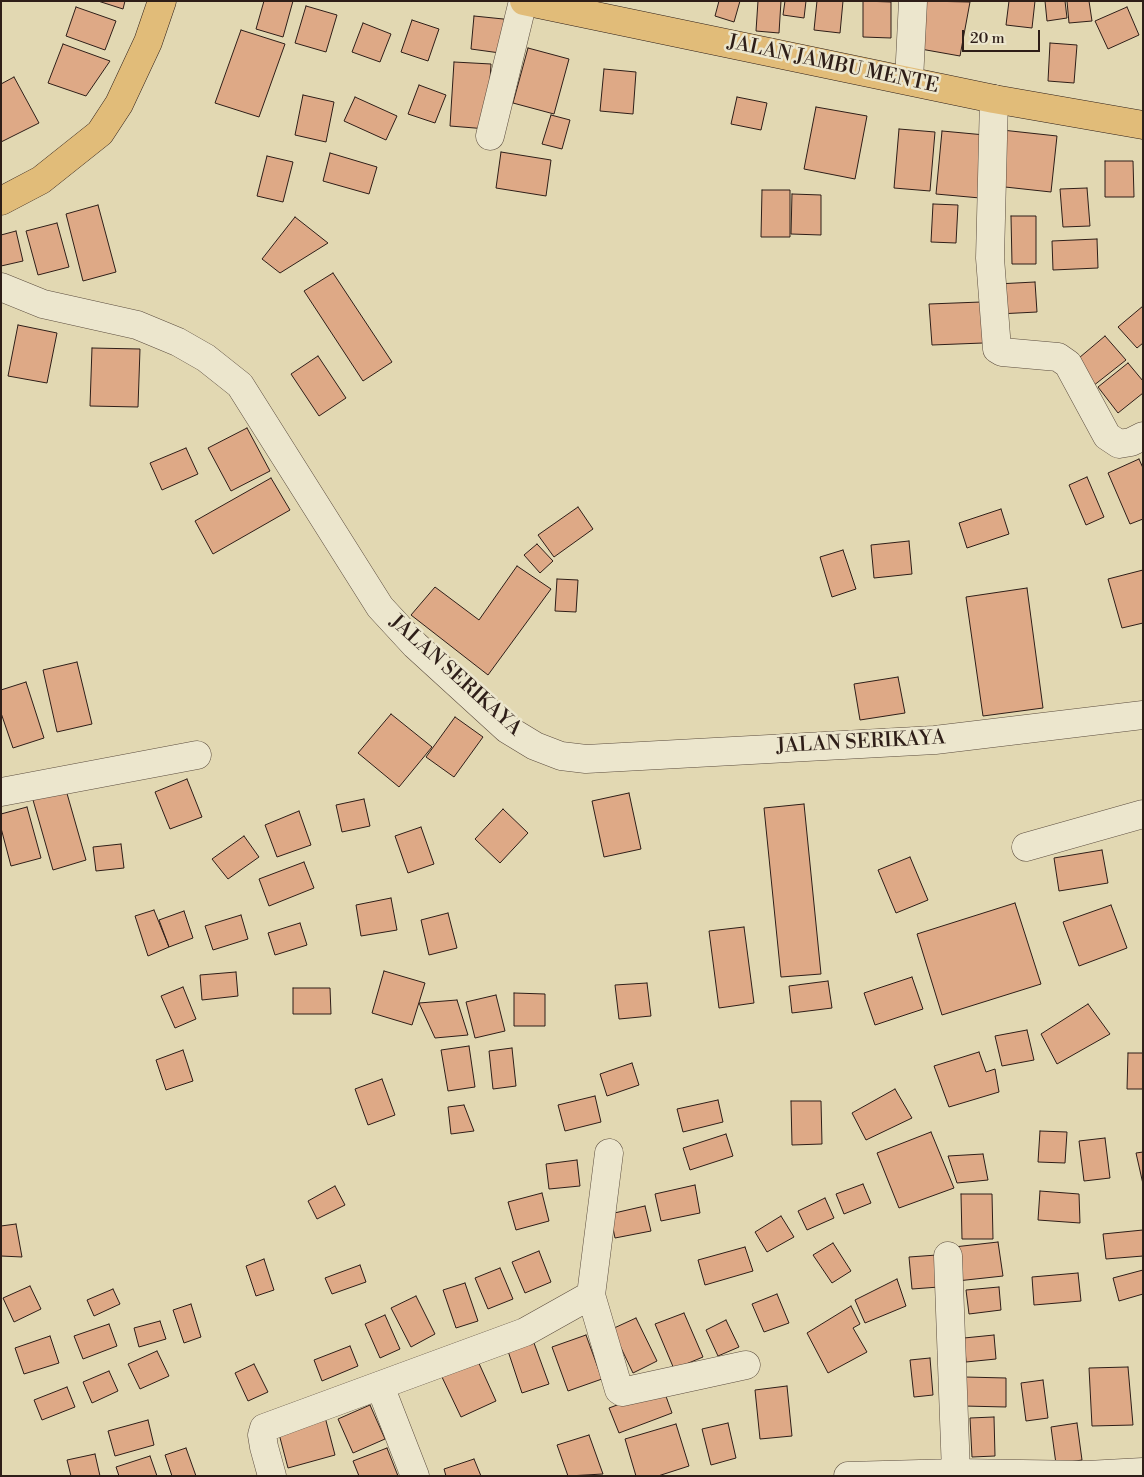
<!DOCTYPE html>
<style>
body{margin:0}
#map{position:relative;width:1144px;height:1477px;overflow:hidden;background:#e2d8b2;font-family:"Libre Bodoni",serif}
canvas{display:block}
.frame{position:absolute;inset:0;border:2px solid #2e1e18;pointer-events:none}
.scale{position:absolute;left:962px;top:30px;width:78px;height:22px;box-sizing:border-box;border:2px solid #2e1e18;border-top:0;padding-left:6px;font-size:15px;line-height:18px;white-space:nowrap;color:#2e1e18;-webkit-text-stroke:4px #ece6cd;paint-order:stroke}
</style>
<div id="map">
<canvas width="1144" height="1477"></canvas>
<div class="frame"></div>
<div class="scale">20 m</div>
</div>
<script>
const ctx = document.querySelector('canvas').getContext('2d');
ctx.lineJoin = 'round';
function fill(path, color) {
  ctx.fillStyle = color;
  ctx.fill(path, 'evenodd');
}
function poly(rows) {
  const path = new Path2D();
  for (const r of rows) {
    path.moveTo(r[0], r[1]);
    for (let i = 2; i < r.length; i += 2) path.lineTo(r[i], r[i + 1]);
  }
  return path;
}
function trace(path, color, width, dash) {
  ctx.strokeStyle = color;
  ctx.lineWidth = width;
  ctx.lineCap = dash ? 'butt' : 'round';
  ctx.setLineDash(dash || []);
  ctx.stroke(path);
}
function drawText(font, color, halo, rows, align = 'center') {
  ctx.font = font + ' "Libre Bodoni",serif';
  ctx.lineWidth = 5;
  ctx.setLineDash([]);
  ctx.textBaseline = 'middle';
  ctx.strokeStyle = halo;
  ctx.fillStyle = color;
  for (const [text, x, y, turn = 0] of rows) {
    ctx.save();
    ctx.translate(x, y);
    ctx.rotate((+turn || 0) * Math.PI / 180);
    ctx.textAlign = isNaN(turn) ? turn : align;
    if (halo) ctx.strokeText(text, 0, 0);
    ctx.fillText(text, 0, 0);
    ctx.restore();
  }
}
const building = poly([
 [98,1,125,1,123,9,98,1],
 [264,1,293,1,283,37,256,29,264,1],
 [719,1,740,1,734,22,715,16,719,1],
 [758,1,781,1,779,33,756,31,758,1],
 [785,1,806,1,804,18,783,15,785,1],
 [817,1,843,1,840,33,814,30,817,1],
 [863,1,891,2,891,38,863,37,863,1],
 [924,1,970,2,960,56,915,48,924,1],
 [1009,1,1035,1,1032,28,1006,25,1009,1],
 [1045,1,1065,1,1067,18,1047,21,1045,1],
 [1067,1,1089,1,1092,21,1069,23,1067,1],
 [306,6,337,15,326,52,295,43,306,6],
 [76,7,116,21,105,50,66,36,76,7],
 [1127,7,1139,35,1108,49,1095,21,1127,7],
 [474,16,513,20,500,53,471,49,474,16],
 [412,20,439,29,428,61,401,52,412,20],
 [363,23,391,34,380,62,352,52,363,23],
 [241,30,285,44,259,117,215,103,241,30],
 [1050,43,1077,45,1074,83,1048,81,1050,43],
 [63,44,110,61,86,96,48,83,63,44],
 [528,48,569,59,554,114,513,103,528,48],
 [454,62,491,64,487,129,450,126,454,62],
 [604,69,636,72,633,114,600,111,604,69],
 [14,77,39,123,1,142,1,84,14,77],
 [419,85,446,95,435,123,408,114,419,85],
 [303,95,334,102,326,142,295,135,303,95],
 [355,97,397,116,386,140,344,121,355,97],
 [737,97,767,103,761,130,731,124,737,97],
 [816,107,867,116,855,179,804,169,816,107],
 [551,115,570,120,562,149,542,144,551,115],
 [899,129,935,132,930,191,894,188,899,129],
 [1002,130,1057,136,1051,192,996,186,1002,130],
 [942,131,985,135,980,198,936,194,942,131],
 [501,152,551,160,546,196,496,188,501,152],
 [330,153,377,167,369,194,323,181,330,153],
 [267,156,293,162,283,202,257,196,267,156],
 [1105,161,1133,161,1134,197,1105,197,1105,161],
 [1087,188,1090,226,1063,227,1060,189,1087,188],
 [762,190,790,190,790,237,761,237,762,190],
 [792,194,821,195,821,235,791,234,792,194],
 [933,204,958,205,956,243,931,242,933,204],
 [98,205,116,272,83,281,66,214,98,205],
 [1011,216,1036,216,1036,264,1012,264,1011,216],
 [295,217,328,243,280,273,262,259,295,217],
 [57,223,69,267,38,275,26,231,57,223],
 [16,231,23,261,1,266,1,235,16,231],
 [1097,239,1098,268,1053,270,1052,241,1097,239],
 [333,273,392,362,363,381,304,291,333,273],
 [1035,282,1037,312,998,314,997,284,1035,282],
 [981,302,983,343,932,345,929,304,981,302],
 [1143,306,1143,343,1137,348,1118,327,1143,306],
 [18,325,57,333,47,383,8,376,18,325],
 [1105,336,1126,360,1093,386,1073,363,1105,336],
 [92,348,140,349,138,407,90,406,92,348],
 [318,356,346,398,319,416,291,374,318,356],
 [1128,363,1143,381,1143,393,1118,413,1098,387,1128,363],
 [247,428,270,471,231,491,208,448,247,428],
 [186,448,198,474,162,490,150,463,186,448],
 [1139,459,1143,468,1143,519,1130,524,1108,473,1139,459],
 [1087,477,1104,517,1086,525,1069,485,1087,477],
 [271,478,290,510,213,554,195,521,271,478],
 [578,507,593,529,554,557,538,535,578,507],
 [1001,509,1009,534,967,548,959,523,1001,509],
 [909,541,912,574,874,578,871,545,909,541],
 [537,544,553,561,540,573,524,555,537,544],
 [843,550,856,589,832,597,820,557,843,550],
 [517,566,551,589,488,675,411,615,435,587,479,620,517,566],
 [1143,570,1143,623,1122,628,1108,579,1143,570],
 [557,579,578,580,576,612,555,611,557,579],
 [1027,588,1043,708,983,716,966,597,1027,588],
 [77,662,92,724,57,732,43,670,77,662],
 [898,677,905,713,860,720,854,684,898,677],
 [26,682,44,738,13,748,1,713,1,690,26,682],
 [391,714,432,747,399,787,358,753,391,714],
 [455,717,483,737,454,777,426,757,455,717],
 [187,779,202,817,170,829,155,792,187,779],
 [66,790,86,860,53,870,33,800,66,790],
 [629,793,641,849,604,857,592,801,629,793],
 [364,799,370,826,342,832,336,805,364,799],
 [804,804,821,974,781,977,764,808,804,804],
 [27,807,41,858,11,866,1,828,1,814,27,807],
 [503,809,528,833,500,863,475,839,503,809],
 [299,811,311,845,277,857,265,825,299,811],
 [421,827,434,864,408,873,395,836,421,827],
 [244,836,259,857,228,879,212,859,244,836],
 [121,844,124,868,96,871,93,847,121,844],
 [1102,850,1108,883,1059,891,1054,858,1102,850],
 [910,857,928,900,896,913,878,870,910,857],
 [304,862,314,888,269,906,259,879,304,862],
 [391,898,397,930,361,936,356,905,391,898],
 [1015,903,1041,984,942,1015,917,934,1015,903],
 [1111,905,1127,948,1079,966,1063,922,1111,905],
 [154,910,169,947,148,956,135,916,154,910],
 [184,911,193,938,169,947,159,920,184,911],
 [448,913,457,948,429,955,421,920,448,913],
 [241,915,248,939,213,950,205,926,241,915],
 [300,923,307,945,275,955,268,933,300,923],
 [744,927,754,1003,719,1008,709,931,744,927],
 [384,971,425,983,412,1025,372,1013,384,971],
 [236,972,238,996,202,1000,200,975,236,972],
 [912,977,923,1009,875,1025,864,993,912,977],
 [828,981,832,1008,792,1013,789,986,828,981],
 [647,983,651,1016,619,1019,615,985,647,983],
 [183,987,196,1019,175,1028,161,996,183,987],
 [293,988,330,988,331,1014,293,1014,293,988],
 [514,993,545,994,545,1026,514,1026,514,993],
 [496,995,505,1031,475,1038,466,1002,496,995],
 [457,1000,468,1035,435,1038,419,1003,457,1000],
 [1088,1004,1110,1034,1057,1064,1041,1034,1088,1004],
 [1027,1030,1034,1060,1002,1066,995,1036,1027,1030],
 [469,1046,475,1087,448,1091,441,1050,469,1046],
 [512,1048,516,1086,493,1089,489,1051,512,1048],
 [183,1050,193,1081,166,1090,156,1060,183,1050],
 [979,1052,986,1072,995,1069,999,1092,949,1107,934,1066,979,1052],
 [1128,1053,1143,1053,1143,1089,1127,1089,1128,1053],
 [632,1063,639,1085,607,1096,600,1074,632,1063],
 [382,1079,395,1115,368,1125,355,1089,382,1079],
 [895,1089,912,1118,866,1140,852,1113,895,1089],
 [595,1096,601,1122,565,1131,558,1105,595,1096],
 [718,1100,723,1122,683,1132,677,1109,718,1100],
 [791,1101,821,1101,822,1144,792,1145,791,1101],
 [464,1105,474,1131,451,1134,448,1107,464,1105],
 [1040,1131,1067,1132,1065,1163,1038,1162,1040,1131],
 [931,1132,954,1188,899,1208,877,1153,931,1132],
 [726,1134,733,1156,690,1170,683,1148,726,1134],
 [1105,1138,1110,1178,1084,1181,1079,1141,1105,1138],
 [1143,1152,1143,1184,1136,1153,1143,1152],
 [983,1154,988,1180,957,1183,948,1156,983,1154],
 [577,1160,580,1186,549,1189,546,1164,577,1160],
 [863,1184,871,1203,844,1214,836,1194,863,1184],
 [695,1185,700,1213,661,1221,655,1194,695,1185],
 [335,1186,345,1205,317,1219,308,1201,335,1186],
 [1040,1191,1079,1194,1080,1223,1038,1220,1040,1191],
 [542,1193,549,1221,516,1230,508,1202,542,1193],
 [961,1194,992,1194,993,1239,962,1239,961,1194],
 [825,1198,834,1218,807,1230,798,1211,825,1198],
 [645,1206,651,1231,615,1238,610,1214,645,1206],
 [781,1216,794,1237,767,1252,755,1232,781,1216],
 [16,1224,22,1257,1,1256,1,1226,16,1224],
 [1143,1230,1143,1256,1106,1259,1103,1234,1143,1230],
 [998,1242,1003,1276,957,1281,954,1247,998,1242],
 [833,1243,851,1271,832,1283,813,1255,833,1243],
 [745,1247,753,1271,705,1285,698,1260,745,1247],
 [539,1251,551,1282,525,1293,512,1262,539,1251],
 [937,1255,939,1287,912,1289,909,1257,937,1255],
 [264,1259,274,1290,256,1296,246,1266,264,1259],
 [360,1265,366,1282,332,1294,325,1278,360,1265],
 [500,1268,513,1299,488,1309,475,1278,500,1268],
 [1143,1270,1143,1294,1119,1301,1113,1278,1143,1270],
 [1078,1273,1081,1301,1034,1305,1032,1277,1078,1273],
 [897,1279,906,1306,865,1323,855,1300,897,1279],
 [465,1283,478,1321,456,1328,443,1290,465,1283],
 [30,1286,41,1309,14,1322,3,1298,30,1286],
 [999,1287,1001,1310,969,1314,966,1290,999,1287],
 [113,1289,120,1304,94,1316,87,1300,113,1289],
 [777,1294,789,1323,764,1332,752,1304,777,1294],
 [416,1296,435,1334,411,1347,391,1308,416,1296],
 [191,1304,201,1337,184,1343,173,1310,191,1304],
 [851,1306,860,1324,853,1328,867,1352,828,1373,807,1333,851,1306],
 [684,1313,703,1357,674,1369,655,1324,684,1313],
 [385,1315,400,1349,380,1358,365,1324,385,1315],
 [636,1318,657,1361,633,1373,612,1329,636,1318],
 [726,1320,739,1347,718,1356,706,1330,726,1320],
 [160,1321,166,1339,139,1347,134,1328,160,1321],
 [109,1324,117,1346,83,1359,74,1336,109,1324],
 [586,1335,602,1379,568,1391,552,1347,586,1335],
 [994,1335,996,1359,966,1362,964,1338,994,1335],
 [50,1336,59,1363,24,1374,15,1348,50,1336],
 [534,1343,549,1384,522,1393,508,1351,534,1343],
 [350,1346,358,1366,322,1381,314,1360,350,1346],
 [157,1351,169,1376,140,1389,128,1364,157,1351],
 [930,1358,933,1395,914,1397,910,1360,930,1358],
 [477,1359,496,1401,461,1417,441,1375,477,1359],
 [254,1364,268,1392,248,1401,235,1373,254,1364],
 [1128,1367,1133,1425,1092,1426,1089,1368,1128,1367],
 [109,1371,118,1391,92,1403,83,1382,109,1371],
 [965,1377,1006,1378,1006,1407,964,1406,965,1377],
 [1043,1380,1048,1418,1026,1421,1021,1383,1043,1380],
 [787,1386,792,1436,760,1439,755,1390,787,1386],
 [67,1387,75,1407,42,1420,34,1400,67,1387],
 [663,1388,672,1413,619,1433,609,1408,663,1388],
 [370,1405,385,1439,353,1453,338,1419,370,1405],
 [325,1417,335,1455,288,1468,278,1430,325,1417],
 [994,1417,995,1456,972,1457,970,1418,994,1417],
 [148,1420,154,1445,115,1456,108,1431,148,1420],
 [728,1423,736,1458,711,1465,702,1429,728,1423],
 [1077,1423,1082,1460,1056,1464,1051,1427,1077,1423],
 [676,1424,689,1466,658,1476,636,1476,625,1439,676,1424],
 [589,1435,603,1474,568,1476,557,1445,589,1435],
 [186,1448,196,1476,172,1476,165,1455,186,1448],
 [387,1448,398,1476,359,1476,353,1461,387,1448],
 [95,1454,100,1476,71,1476,67,1460,95,1454],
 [150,1456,157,1476,119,1476,116,1467,150,1456],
 [474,1459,481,1476,446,1476,444,1469,474,1459]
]);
fill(building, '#dea986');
trace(building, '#2e1e18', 1);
const minor = poly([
 [909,80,913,1],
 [994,99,990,258,997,349,1002,352,1058,357,1068,364,1107,436,1119,444,1131,442,1143,436],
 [490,136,523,1],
 [1,287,43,304,137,325,178,342,206,358,240,385,380,607,415,645,507,729,535,746,561,756,586,759,935,740,1143,715],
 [1,792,197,755],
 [1026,847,1143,814],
 [609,1153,591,1295,619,1390,622,1392,746,1365],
 [948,1256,956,1473],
 [380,1386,415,1476],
 [272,1476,264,1447,262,1435,264,1428,525,1332,591,1295],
 [848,1476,956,1473,1087,1475,1143,1472]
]);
const major = poly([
 [524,1,994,99,1143,125]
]);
const highway = poly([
 [1,201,41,180,100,133,119,104,148,42,162,1]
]);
trace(minor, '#5b4c3e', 29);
trace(major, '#2e1e18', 29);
trace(highway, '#2e1e18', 29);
trace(minor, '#ece6cd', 28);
trace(major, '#e1bc79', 28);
trace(highway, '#e1bc79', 28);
drawText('20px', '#2e1e18', '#ece6cd', [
 ["JALAN JAMBU MENTE",833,65,12],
 ["JALAN SERIKAYA",455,676,42],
 ["JALAN SERIKAYA",861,743,-3]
]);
</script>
